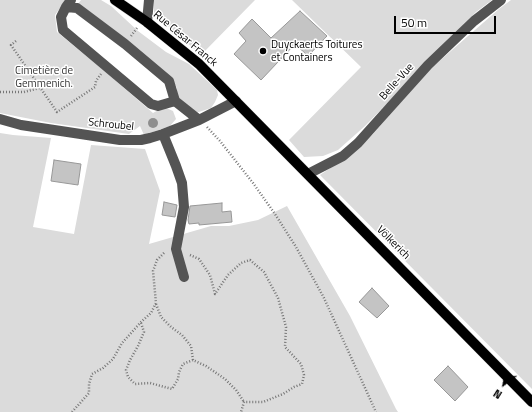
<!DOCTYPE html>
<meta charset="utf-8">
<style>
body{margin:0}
#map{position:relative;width:532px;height:412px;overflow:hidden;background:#fff;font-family:"Titillium Web",sans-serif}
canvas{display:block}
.north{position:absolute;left:484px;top:364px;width:40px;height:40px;-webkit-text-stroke:3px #fff;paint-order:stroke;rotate:212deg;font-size:11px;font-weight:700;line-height:16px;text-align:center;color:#000}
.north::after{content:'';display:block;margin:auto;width:14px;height:18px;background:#000;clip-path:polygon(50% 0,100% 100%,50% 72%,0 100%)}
.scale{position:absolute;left:394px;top:16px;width:102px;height:18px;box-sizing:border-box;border:2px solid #000;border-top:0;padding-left:5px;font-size:12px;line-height:14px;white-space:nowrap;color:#000;-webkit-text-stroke:3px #fff;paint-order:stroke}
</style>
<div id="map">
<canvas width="532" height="412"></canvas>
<div class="north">N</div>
<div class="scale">50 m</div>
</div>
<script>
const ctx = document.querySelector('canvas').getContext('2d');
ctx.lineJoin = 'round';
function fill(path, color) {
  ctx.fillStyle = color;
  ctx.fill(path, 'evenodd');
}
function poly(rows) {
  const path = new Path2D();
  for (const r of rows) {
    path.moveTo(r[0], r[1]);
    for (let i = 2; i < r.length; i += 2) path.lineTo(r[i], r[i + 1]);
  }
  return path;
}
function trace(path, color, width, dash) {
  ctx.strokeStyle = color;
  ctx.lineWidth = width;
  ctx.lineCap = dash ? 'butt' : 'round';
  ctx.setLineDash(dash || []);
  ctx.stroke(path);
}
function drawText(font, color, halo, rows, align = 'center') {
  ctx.font = font + ' "Titillium Web",sans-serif';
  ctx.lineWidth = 3;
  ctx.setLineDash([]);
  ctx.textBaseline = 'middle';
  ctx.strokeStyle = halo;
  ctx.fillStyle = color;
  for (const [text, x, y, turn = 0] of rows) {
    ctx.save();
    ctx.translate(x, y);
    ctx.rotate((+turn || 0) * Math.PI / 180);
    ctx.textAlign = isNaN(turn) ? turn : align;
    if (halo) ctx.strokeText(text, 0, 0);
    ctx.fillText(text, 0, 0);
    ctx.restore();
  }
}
fill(poly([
 [0,0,66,0,55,15,57,32,101,68,153,113,164,107,173,111,176,119,170,126,144,135,140,126,129,134,51,123,0,113],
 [81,0,101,0,111,6,138,31,166,52,189,64,217,90,218,95,215,102,211,108,199,112,197,112,177,98,177,88,172,79,78,4],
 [154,0,255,0,201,55,154,14],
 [292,0,492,0,476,12,365,126,338,150,323,156,304,157,289,140,361,67],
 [511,0,532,0,532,389,320,175,351,154,373,134,428,71,499,9],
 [0,133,13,135,51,138,33,227,74,234,91,145,145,149,160,191,149,244,211,226,229,226,258,220,287,206,350,316,396,409,398,412,0,412]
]), '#dbdbdb');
const building = poly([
 [300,11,327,36,308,56,295,44,261,80,234,54,246,41,239,33,252,19,271,38,300,11],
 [54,160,81,164,78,185,51,181,54,160],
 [164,202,177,205,175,217,162,215,164,202],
 [222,203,222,212,231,211,232,222,199,225,199,223,189,224,188,220,190,206,222,203],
 [372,288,389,306,377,318,359,302,372,288],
 [448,366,468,387,455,401,434,380,448,366]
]);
fill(building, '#c4c4c4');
trace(building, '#989898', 1);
const major = poly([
 [115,0,147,22,199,64,532,402]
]);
trace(major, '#dbdbdb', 11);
trace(poly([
 [131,36,137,28,136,28],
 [16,41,11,45,57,112,95,87,96,81,101,74],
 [0,92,24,92,62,82],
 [207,127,220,141,253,183,275,214,296,247,324,298,376,412],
 [190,255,199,259,210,275,215,294,228,275,241,263,250,260,264,272,278,298,286,327,285,347,301,364,304,375,302,384,294,387,283,394,263,402,244,402,241,412],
 [156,304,161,317,171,327,182,335,191,346,193,360,206,366,225,379,236,390,244,402],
 [141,323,144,332,138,346,130,360,126,370,128,377,135,384,150,383,172,389,178,379,179,372,183,364,193,360],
 [72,412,89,393,89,384,92,374,103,368,113,359,122,343,141,322,151,313,156,303,153,271,157,260,165,252]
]), '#767676', 2.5, [1, 2]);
trace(poly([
 [71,0,66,7,61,17,63,30,151,104,158,106,175,101],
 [66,7,77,8,125,44,169,81,175,101,199,120],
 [147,22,149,0],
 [0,119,21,125,74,133,120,140,141,140,150,138,163,134,199,120,236,101],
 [163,134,176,166,182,183,184,207,176,249,184,277],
 [308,174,343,156,358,143,428,65,474,21,501,0]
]), '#545454', 10);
trace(major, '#000', 10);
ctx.fillStyle = '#8e8e8e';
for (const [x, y] of [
 [153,123]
]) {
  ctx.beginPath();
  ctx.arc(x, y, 5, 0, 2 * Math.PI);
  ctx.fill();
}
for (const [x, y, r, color] of [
 [263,51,4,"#000"]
]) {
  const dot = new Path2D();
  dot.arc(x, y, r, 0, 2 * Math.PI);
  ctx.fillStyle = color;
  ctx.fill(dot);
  trace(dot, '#fff', 1.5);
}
drawText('11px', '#000', '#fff', [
 ["Rue César Franck",185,39,40],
 ["Belle-Vue",397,82,-48],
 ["Schroubel",111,125,6],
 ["Völkerich",393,243,45]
]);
drawText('11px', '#000', '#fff', [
 ["Duyckaerts Toitures",271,45],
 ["et Containers",271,58]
], 'left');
drawText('11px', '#323232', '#fff', [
 ["Cimetière de",44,71],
 ["Gemmenich.",44,84]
]);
</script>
